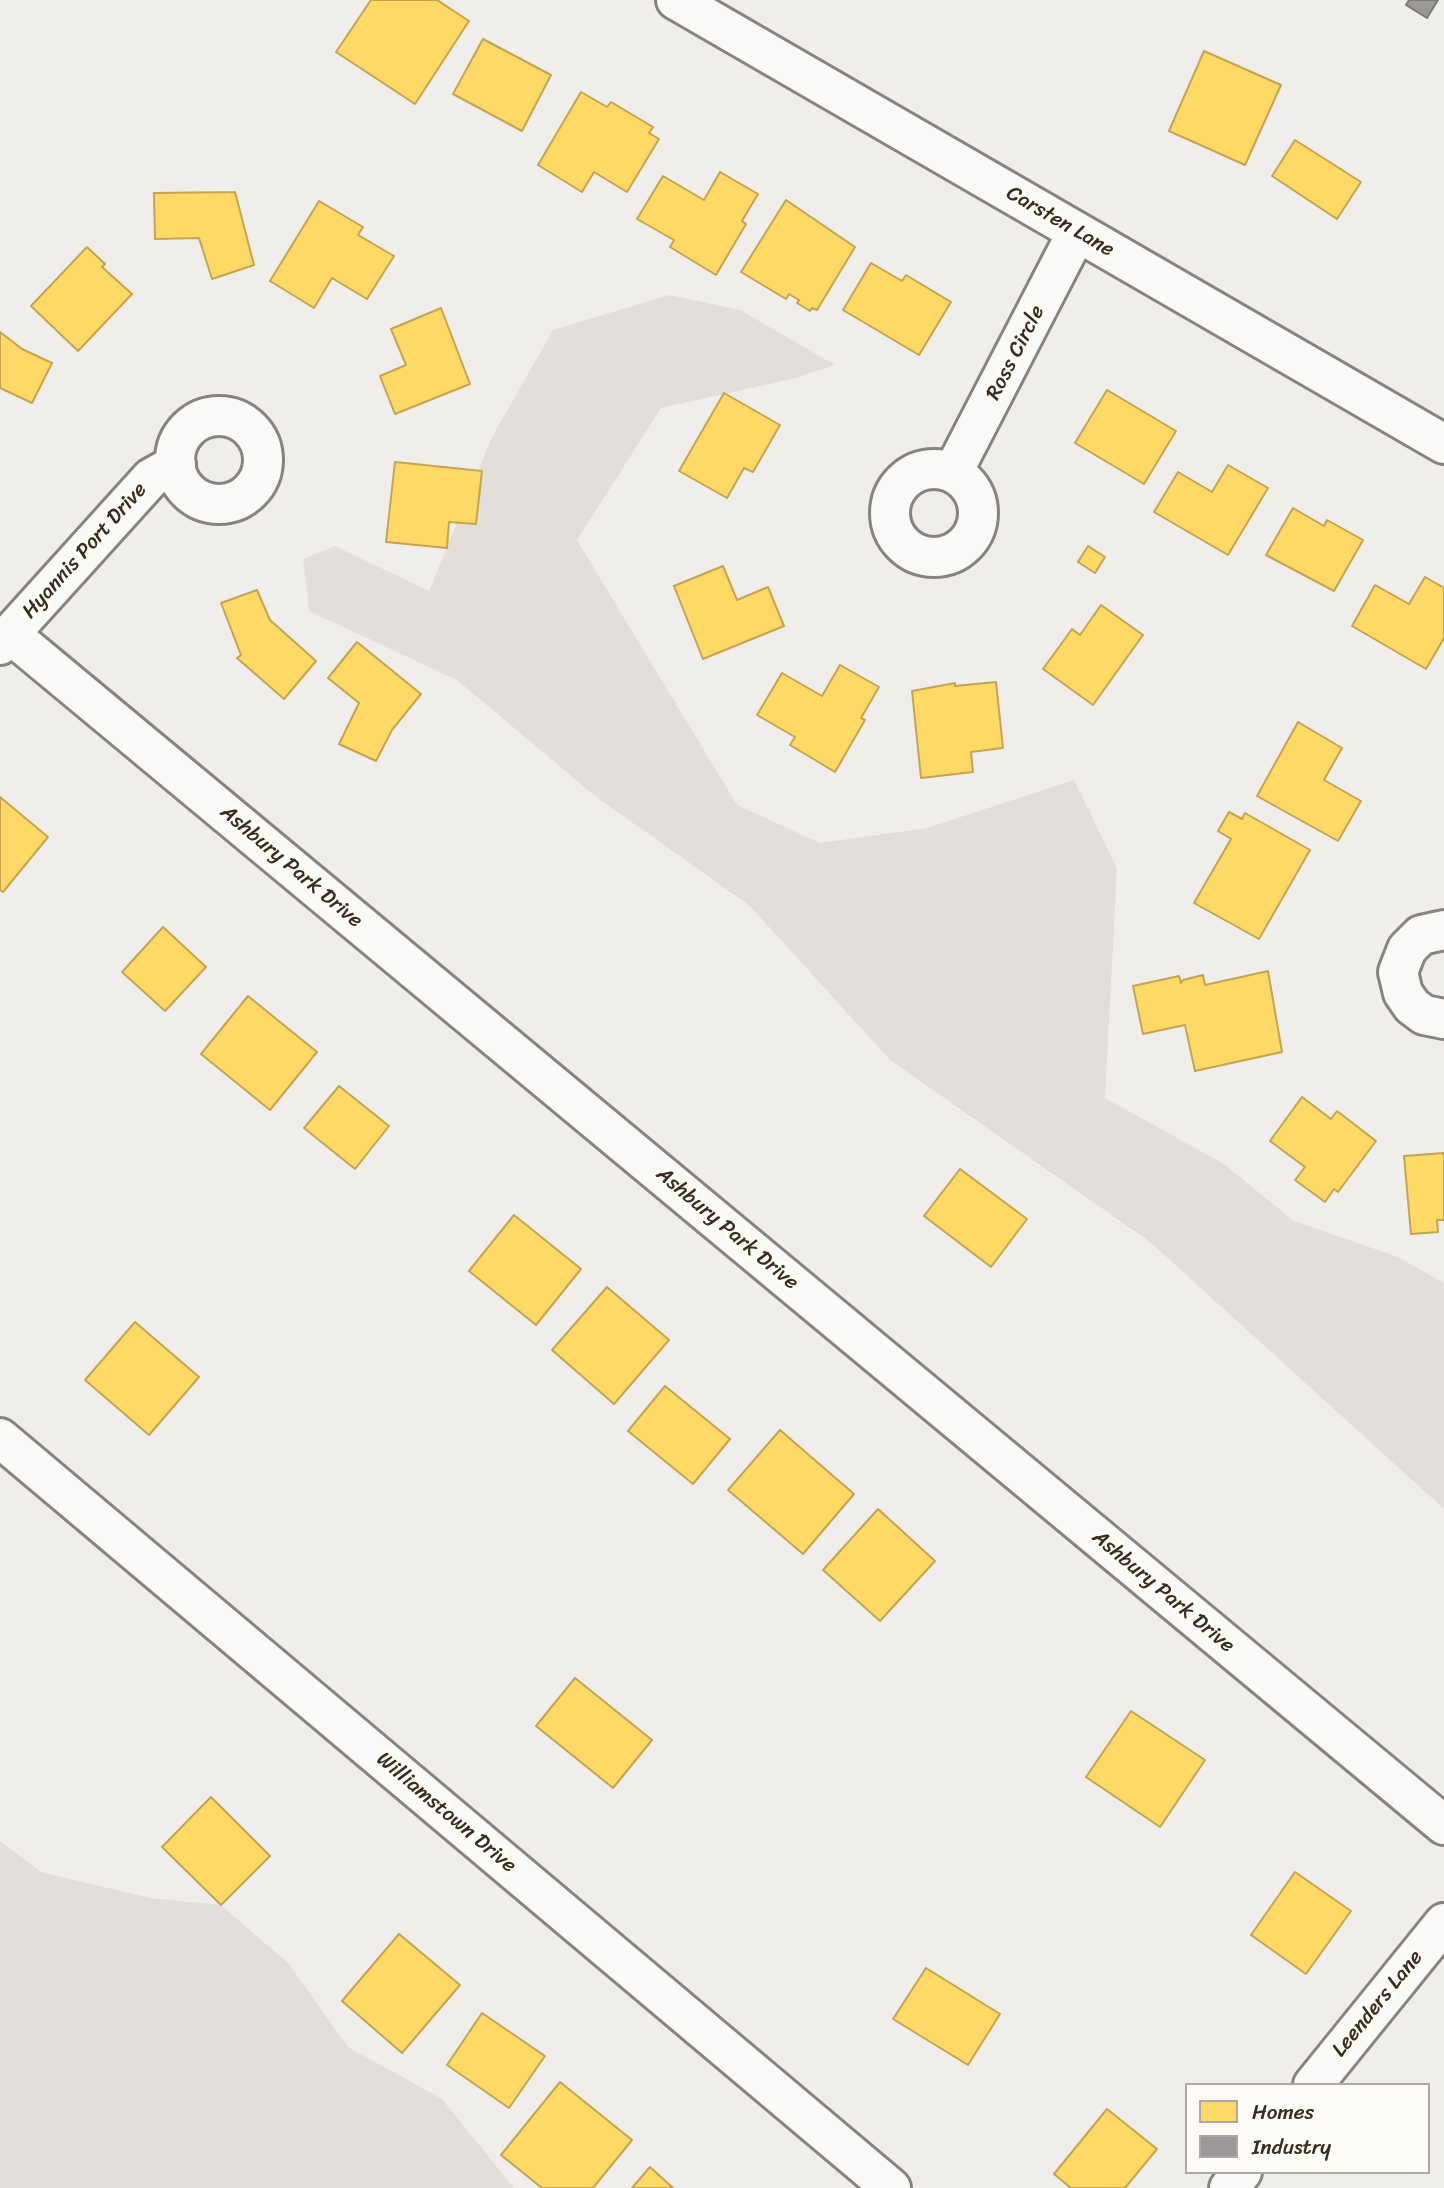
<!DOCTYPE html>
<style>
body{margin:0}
#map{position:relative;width:1444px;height:2188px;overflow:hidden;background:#f0eeeb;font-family:Sriracha,sans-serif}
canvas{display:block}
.legend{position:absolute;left:1185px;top:2083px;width:245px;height:91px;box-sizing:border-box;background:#fdfcf7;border:2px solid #afa8a0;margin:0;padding:9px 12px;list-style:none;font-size:21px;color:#3b2a1e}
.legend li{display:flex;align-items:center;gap:14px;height:35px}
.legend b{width:35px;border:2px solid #afa8a0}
</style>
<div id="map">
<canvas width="1444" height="2188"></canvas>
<ul class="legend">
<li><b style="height:19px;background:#ffd966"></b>Homes</li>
<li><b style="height:19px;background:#999"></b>Industry</li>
</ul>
</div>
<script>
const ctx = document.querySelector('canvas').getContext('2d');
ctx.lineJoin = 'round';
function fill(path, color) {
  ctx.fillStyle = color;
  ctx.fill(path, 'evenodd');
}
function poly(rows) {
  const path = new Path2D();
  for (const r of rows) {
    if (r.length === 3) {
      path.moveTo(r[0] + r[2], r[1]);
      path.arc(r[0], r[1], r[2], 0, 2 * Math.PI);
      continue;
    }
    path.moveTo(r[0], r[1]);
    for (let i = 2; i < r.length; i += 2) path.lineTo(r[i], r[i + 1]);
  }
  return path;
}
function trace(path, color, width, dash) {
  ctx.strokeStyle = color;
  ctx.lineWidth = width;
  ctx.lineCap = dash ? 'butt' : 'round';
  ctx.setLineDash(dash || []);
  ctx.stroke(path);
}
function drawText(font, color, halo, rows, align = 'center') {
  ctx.font = font + ' Sriracha,sans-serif';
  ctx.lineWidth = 7;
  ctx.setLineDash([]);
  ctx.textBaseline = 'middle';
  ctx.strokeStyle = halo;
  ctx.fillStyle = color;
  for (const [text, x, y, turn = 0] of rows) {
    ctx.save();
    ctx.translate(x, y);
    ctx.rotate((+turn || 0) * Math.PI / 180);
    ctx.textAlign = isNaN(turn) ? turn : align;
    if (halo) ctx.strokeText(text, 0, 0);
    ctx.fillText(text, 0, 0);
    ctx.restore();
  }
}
fill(poly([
 [669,295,740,310,835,365,792,379,661,408,577,540,737,805,820,843,927,828,1074,780,1117,868,1105,1098,1224,1164,1294,1221,1398,1257,1444,1283,1444,1509,1150,1242,890,1060,750,906,595,796,457,680,309,611,303,559,335,546,429,591,492,437,553,330],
 [0,1841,41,1872,150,1898,221,1905,289,1964,348,2047,442,2099,514,2188,0,2188]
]), '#e2dfda');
const homes = poly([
 [371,0,437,0,469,21,415,104,336,52,371,0],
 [483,39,551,75,522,131,453,94,483,39],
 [1204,51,1281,85,1245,165,1169,131,1204,51],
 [581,92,607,107,611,102,653,127,649,133,659,139,627,192,594,172,582,192,538,165,581,92],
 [1295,140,1361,182,1337,219,1272,176,1295,140],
 [720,172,758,194,742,221,746,224,716,275,670,247,674,240,637,219,663,176,704,200,720,172],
 [235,192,254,265,212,279,199,238,155,239,154,193,235,192],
 [786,200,855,247,817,310,812,308,810,311,797,303,799,300,789,294,786,299,741,272,786,200],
 [319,201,363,227,358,235,394,256,367,299,332,278,314,308,270,281,319,201],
 [87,247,105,264,102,267,132,294,78,351,31,306,87,247],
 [871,263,902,281,906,275,951,302,919,355,843,310,871,263],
 [441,308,470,384,395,414,380,376,406,365,391,329,441,308],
 [0,332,22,349,52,363,32,403,0,388,0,332],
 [1107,390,1176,431,1144,484,1075,443,1107,390],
 [724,393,780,425,753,472,744,468,727,498,679,471,724,393],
 [395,462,482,471,476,524,449,522,447,548,386,542,395,462],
 [1228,465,1268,488,1228,555,1154,512,1178,472,1212,492,1228,465],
 [1293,508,1324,526,1327,520,1363,540,1334,591,1266,555,1293,508],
 [1088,546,1105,557,1095,573,1078,562,1088,546],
 [723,566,737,600,768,587,784,626,703,659,674,586,723,566],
 [1425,577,1444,588,1444,638,1426,669,1352,626,1375,585,1409,604,1425,577],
 [257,590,270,620,316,661,284,699,237,658,241,655,221,603,257,590],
 [1101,605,1143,635,1093,705,1043,669,1072,629,1080,635,1101,605],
 [357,642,421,694,392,730,376,761,339,744,359,703,328,678,357,642],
 [840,665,879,687,861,718,865,720,835,772,790,745,795,737,757,715,782,673,822,696,840,665],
 [996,682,1003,748,971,752,973,772,921,778,912,691,955,683,955,686,996,682],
 [1298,722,1342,748,1324,780,1361,801,1338,841,1257,796,1298,722],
 [0,797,48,837,3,892,0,890,0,797],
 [1229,812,1242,819,1245,813,1310,850,1259,939,1194,903,1231,839,1218,831,1229,812],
 [163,927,206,967,165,1011,122,972,163,927],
 [1268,971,1282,1052,1195,1071,1185,1025,1143,1034,1133,986,1179,976,1181,983,1183,980,1203,975,1205,985,1268,971],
 [248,996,317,1052,270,1110,201,1054,248,996],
 [339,1086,389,1126,355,1169,304,1128,339,1086],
 [1302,1097,1331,1119,1337,1111,1376,1141,1338,1192,1334,1189,1325,1202,1295,1180,1305,1167,1270,1141,1302,1097],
 [1444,1153,1444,1220,1437,1220,1438,1232,1411,1234,1404,1156,1444,1153],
 [960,1169,1027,1219,991,1267,924,1216,960,1169],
 [514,1215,581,1269,536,1325,469,1271,514,1215],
 [607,1287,669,1340,614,1404,552,1350,607,1287],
 [135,1322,199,1377,149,1435,85,1380,135,1322],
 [665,1386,730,1439,693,1484,628,1431,665,1386],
 [780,1430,854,1494,803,1554,728,1490,780,1430],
 [878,1509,935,1561,880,1621,823,1570,878,1509],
 [575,1678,652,1740,613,1788,536,1726,575,1678],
 [1131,1711,1205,1760,1160,1827,1086,1777,1131,1711],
 [211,1797,270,1856,221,1905,162,1847,211,1797],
 [1295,1872,1351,1911,1306,1974,1251,1935,1295,1872],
 [399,1934,460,1985,402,2053,342,2001,399,1934],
 [926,1968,1000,2014,968,2065,893,2019,926,1968],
 [482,2013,545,2056,509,2108,447,2065,482,2013],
 [560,2082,632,2140,593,2188,542,2188,501,2155,560,2082],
 [1107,2109,1157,2149,1125,2188,1071,2188,1054,2174,1107,2109],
 [650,2167,673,2188,632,2188,650,2167]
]);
fill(homes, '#ffd966');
trace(homes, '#c4a450', 2);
const industry = poly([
 [1409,0,1438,0,1427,18,1406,5,1409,0]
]);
fill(industry, '#999');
trace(industry, '#7d7874', 2);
const minor = poly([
 [676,0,1444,444],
 [219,460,44],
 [934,513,44],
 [953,472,1077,232],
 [10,634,1444,1825],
 [0,645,151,478,176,464],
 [1444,930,1421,935,1407,949,1398,972,1403,993,1412,1006,1424,1015,1444,1019],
 [0,1438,891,2188],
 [1313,2085,1444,1923],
 [1229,2188,1242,2172]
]);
trace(minor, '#88837f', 44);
trace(minor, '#f9f9f7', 38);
drawText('21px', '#3b2a1e', '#fdfcf7', [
 ["Carsten Lane",1060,222,30],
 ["Ross Circle",1016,353,-63],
 ["Hyannis Port Drive",85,551,-48],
 ["Ashbury Park Drive",291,867,40],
 ["Ashbury Park Drive",727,1229,40],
 ["Ashbury Park Drive",1163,1592,40],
 ["Williamstown Drive",446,1813,40],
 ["Leenders Lane",1378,2004,-51]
]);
</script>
